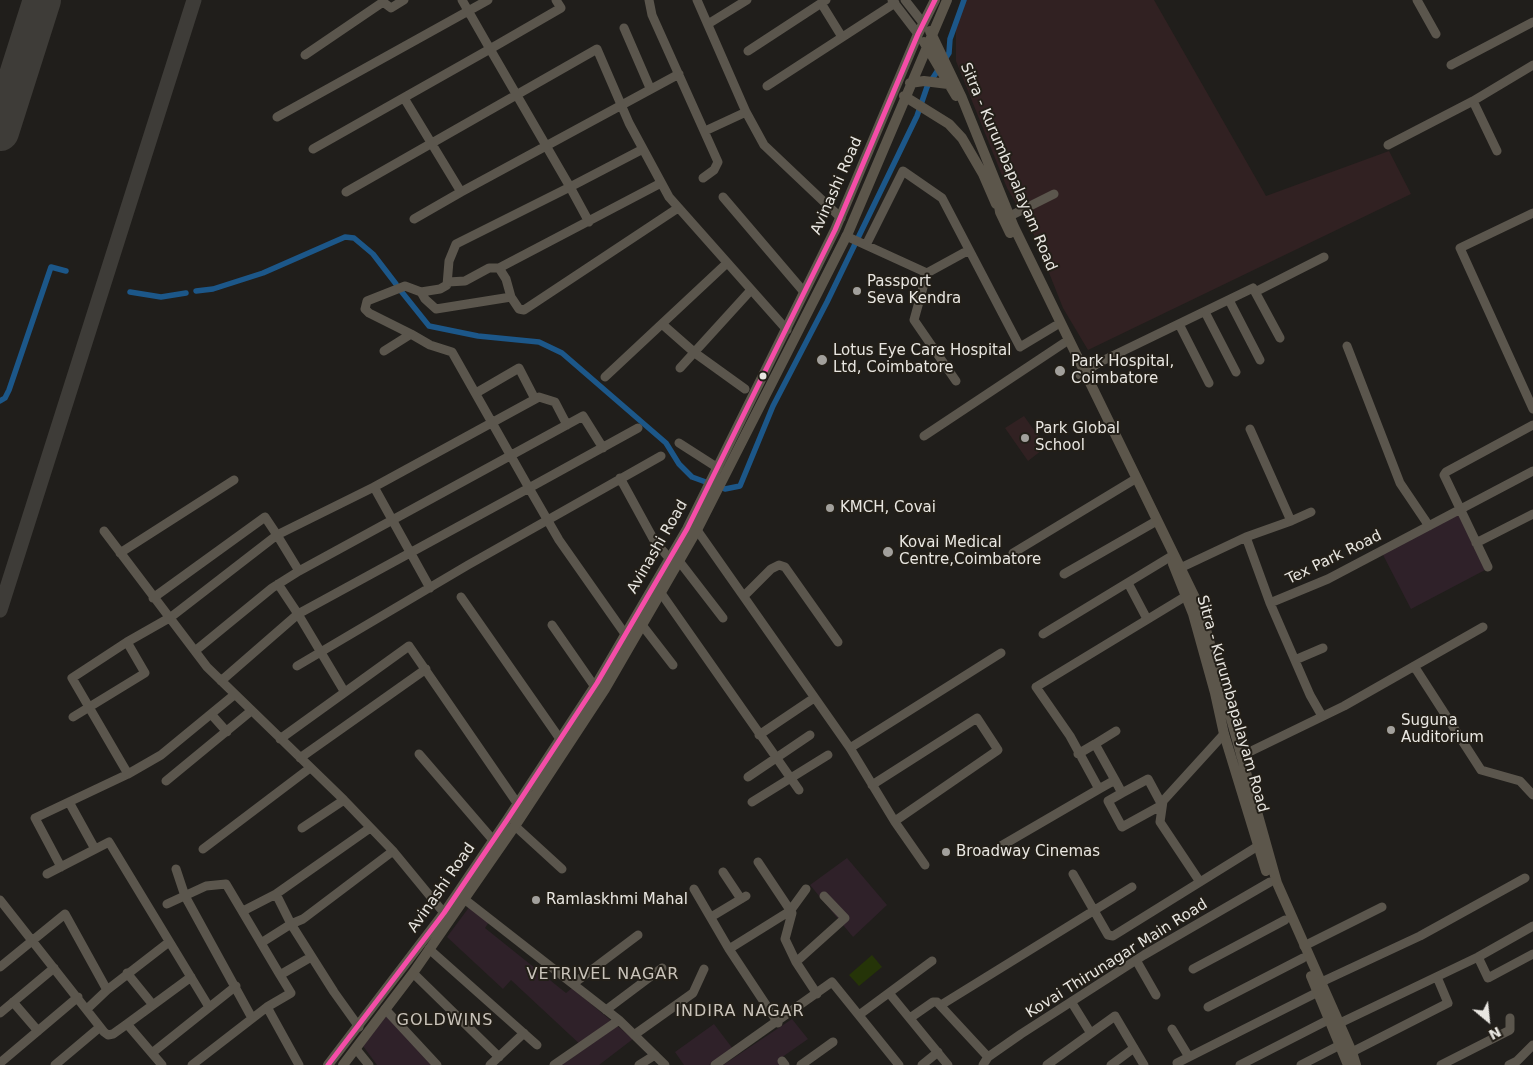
<!DOCTYPE html>
<style>
body{margin:0}
#map{position:relative;width:1533px;height:1065px;overflow:hidden;background:#201e1b;font-family:"DejaVu Sans",sans-serif}
canvas{display:block}
.north{position:absolute;left:1463px;top:995px;width:50px;height:50px;-webkit-text-stroke:4px #231f18;paint-order:stroke;rotate:152deg;font-size:14px;font-weight:700;line-height:20px;text-align:center;color:#e8e6e1}
.north::after{content:'';display:block;margin:auto;width:18px;height:22px;background:#e8e6e1;clip-path:polygon(50% 0,100% 100%,50% 72%,0 100%)}
</style>
<div id="map">
<canvas width="1533" height="1065"></canvas>
<div class="north">N</div>
</div>
<script>
const ctx = document.querySelector('canvas').getContext('2d');
ctx.lineJoin = 'round';
function fill(path, color) {
  ctx.fillStyle = color;
  ctx.fill(path, 'evenodd');
}
function poly(rows) {
  const path = new Path2D();
  for (const r of rows) {
    path.moveTo(r[0], r[1]);
    for (let i = 2; i < r.length; i += 2) path.lineTo(r[i], r[i + 1]);
  }
  return path;
}
function trace(path, color, width, dash) {
  ctx.strokeStyle = color;
  ctx.lineWidth = width;
  ctx.lineCap = dash ? 'butt' : 'round';
  ctx.setLineDash(dash || []);
  ctx.stroke(path);
}
function drawText(font, color, halo, rows, align = 'center') {
  ctx.font = font + ' "DejaVu Sans",sans-serif';
  ctx.lineWidth = 4;
  ctx.setLineDash([]);
  ctx.textBaseline = 'middle';
  ctx.strokeStyle = halo;
  ctx.fillStyle = color;
  for (const [text, x, y, turn = 0] of rows) {
    ctx.save();
    ctx.translate(x, y);
    ctx.rotate((+turn || 0) * Math.PI / 180);
    ctx.textAlign = isNaN(turn) ? turn : align;
    if (halo) ctx.strokeText(text, 0, 0);
    ctx.fillText(text, 0, 0);
    ctx.restore();
  }
}
fill(poly([
 [1460,509,1485,570,1411,609,1381,551],
 [847,858,887,905,853,937,810,885],
 [470,906,489,922,485,928,566,993,572,988,633,1039,599,1065,560,1065,584,1048,511,980,503,989,447,937],
 [388,1014,435,1065,377,1065,363,1046],
 [792,1019,808,1039,778,1060,781,1065,723,1065],
 [714,1024,733,1049,709,1065,684,1065,675,1052]
]), '#2f2129');
fill(poly([
 [964,0,1154,0,1266,196,1389,151,1411,194,1088,350,1063,308,1034,235,1007,188,956,61,956,16],
 [1024,416,1046,447,1028,461,1005,428]
]), '#312122');
fill(poly([
 [872,955,882,967,859,986,849,975]
]), '#253408');
trace(poly([
 [196,291,213,289,263,273,345,237,354,238,373,254,396,284],
 [401,291,429,326,478,336,539,342,562,353,666,443,679,464,692,477,725,489,740,486,773,406,827,302,917,116,927,87,949,53,950,39,964,0],
 [130,292,161,297,186,293],
 [0,401,5,398,9,390,51,267,66,271]
]), '#1c5789', 5.5);
trace(poly([
 [0,610,194,0]
]), '#3e3c38', 15);
trace(poly([
 [0,132,42,0]
]), '#3e3c38', 38);
trace(poly([
 [462,0,490,49,561,8,556,0],
 [649,0,652,15,718,162,714,170,703,178],
 [697,0,746,112],
 [892,0,918,34],
 [905,0,923,23],
 [1417,0,1436,34],
 [821,3,842,37],
 [708,24,747,0],
 [624,28,650,88],
 [748,51,826,0],
 [305,55,383,2,391,8,404,0],
 [1451,65,1533,22],
 [767,86,895,3],
 [404,98,461,192,414,219],
 [277,117,488,0],
 [705,131,746,112,764,145,841,218],
 [1388,145,1473,101],
 [313,149,490,49,570,187,643,149],
 [1497,151,1473,101,1533,65],
 [346,192,597,49,629,123,669,197,787,330],
 [461,192,679,74],
 [723,197,804,292],
 [1533,213,1460,248,1533,409],
 [1010,216,1054,194],
 [846,236,927,273],
 [866,245,903,171,942,198,1020,347,1055,326],
 [448,282,465,281,489,268,499,268],
 [421,292,440,289,447,285,449,261,456,244,570,187,589,222],
 [1255,292,1324,257],
 [511,297,506,279,499,268,661,183],
 [1229,300,1260,360],
 [1205,312,1236,372],
 [662,324,695,353,745,389],
 [1179,324,1209,383],
 [411,334,369,313,365,309,367,301,405,286,421,292,425,299,436,309,511,297,519,309,524,310,678,208],
 [1347,346,1400,483,1429,526],
 [384,351,411,334,430,345,452,352,529,488,638,428],
 [680,368,751,290],
 [1080,375,1100,362,1253,288,1280,338],
 [605,377,727,263],
 [956,381,914,320,927,273,969,250],
 [476,393,519,368,535,399],
 [567,425,555,402,539,397,374,487,277,535,299,571,583,416,603,448],
 [924,436,1064,343],
 [679,443,718,468],
 [620,478,655,542,670,559],
 [374,487,430,588],
 [1291,521,1311,512],
 [697,530,850,748,895,822,925,865],
 [104,531,207,667,344,800,393,851,444,913],
 [1246,537,1291,521,1250,429],
 [1476,543,1533,514],
 [120,553,234,480],
 [1013,553,1132,481],
 [679,561,723,618],
 [1488,567,1444,475,1446,472,1533,425],
 [1176,570,1246,537,1270,603,1328,579,1533,471],
 [1064,574,1153,523],
 [1128,583,1147,619],
 [661,593,799,790],
 [744,596,771,569,779,565,785,567,838,642],
 [461,597,560,739],
 [1270,603,1310,695,1322,716],
 [552,625,595,687],
 [642,625,673,665],
 [1043,634,1170,557],
 [195,651,272,588,299,571],
 [1295,660,1323,648],
 [297,666,468,565,661,456],
 [1414,666,1481,770,1520,781,1533,795],
 [221,681,298,614,278,584],
 [344,691,298,614,529,488,559,540,625,634],
 [211,714,227,732],
 [73,717,145,673,127,642],
 [759,735,814,698],
 [280,739,409,646,517,803],
 [850,748,1001,653],
 [419,754,493,840],
 [1078,754,1095,744],
 [1241,756,1344,706,1483,627],
 [300,758,426,669],
 [128,774,72,678,127,642,171,617,277,535,265,517,153,598],
 [748,777,810,735],
 [1115,780,1095,744,1116,731],
 [166,781,251,711],
 [872,785,977,718,998,750,895,821],
 [1099,789,1115,780,1122,793,1148,779,1162,805,1122,827,1108,801,1122,793],
 [69,802,95,849],
 [752,802,828,755],
 [515,826,562,869],
 [302,828,344,800],
 [1001,846,1099,789,1070,736,1036,687,1186,596],
 [203,849,310,768],
 [758,862,792,913,785,939,796,962,817,994],
 [61,867,35,818,128,774,161,755,234,695],
 [176,869,185,896,252,1018],
 [723,872,741,899],
 [47,874,109,842,209,1007],
 [1073,874,1108,935,1113,936,1258,846],
 [1200,882,1160,822,1163,801,1224,734],
 [694,889,729,949,778,1023],
 [459,895,619,1020,665,1065],
 [0,900,104,1032,108,1035,113,1034,127,1024,162,1065],
 [167,904,206,886,226,884,280,975,311,957],
 [243,911,276,894],
 [711,917,746,896],
 [261,943,291,924,276,894,370,828],
 [1304,946,1382,907],
 [429,949,537,1045],
 [729,949,790,911,806,889],
 [1478,957,1533,926],
 [1136,960,1156,995],
 [796,962,845,918,824,896],
 [0,967,65,914,107,990,169,942],
 [1193,969,1285,920],
 [127,973,153,1005],
 [413,973,499,1057],
 [573,984,638,935],
 [1315,985,1420,936,1525,878],
 [889,993,948,1065],
 [13,1002,38,1031],
 [1072,1003,1090,1032],
 [941,1005,1132,887],
 [267,1007,291,993,280,975],
 [1208,1007,1303,958],
 [87,1009,107,990],
 [385,1009,437,1065],
 [606,1010,662,968],
 [0,1013,54,968],
 [859,1015,932,961],
 [910,1018,933,1002,937,1002,988,1057],
 [1340,1023,1478,957,1488,978,1533,954],
 [127,1024,191,977],
 [359,1027,334,992,291,924,303,919,393,851],
 [1172,1029,1189,1057],
 [634,1035,693,993,704,969],
 [356,1049,369,1065],
 [1352,1052,1448,1003,1437,977],
 [152,1053,236,986],
 [782,1061,785,1065],
 [0,1063,78,997],
 [1177,1063,1318,992],
 [55,1065,100,1027],
 [192,1065,267,1007,299,1065],
 [490,1065,524,1033],
 [554,1065,619,1020],
 [639,1065,655,1055],
 [715,1065,832,982,899,1065],
 [801,1065,833,1042],
 [922,1065,938,1052],
 [983,1065,988,1057,1021,1034,1144,955,1270,882],
 [1047,1065,1115,1016,1144,1065],
 [1111,1065,1134,1048],
 [1240,1065,1330,1019],
 [1301,1065,1340,1045],
 [1441,1065,1510,1030,1510,1018],
 [1509,1065,1517,1061,1533,1045]
]), '#5b564d', 9);
trace(poly([
 [930,31,962,98,1014,227,1200,608,1277,883,1352,1052,1356,1065],
 [924,42,956,96],
 [910,83,924,81,948,84],
 [904,96,949,124,962,138,983,174,996,204],
 [997,195,1000,212,1010,233],
 [1173,564,1193,614,1215,693,1224,734,1266,871],
 [1311,976,1348,1065],
 [328,1065,444,913,507,820,597,683,687,529,835,230,918,34,935,0],
 [343,1065,413,973,515,826,605,689,697,530,848,233,947,0]
]), '#5c564b', 10);
trace(poly([
 [328,1065,444,913,507,820,597,683,687,529,835,230,918,34,935,0]
]), '#f54da8', 5);
for (const [x, y, r, color] of [
 [857,291,5,"#a2a09c"],
 [822,360,6,"#a2a09c"],
 [1060,371,6,"#a2a09c"],
 [763,376,4.5,"#e8e6e1"],
 [1025,438,5,"#a2a09c"],
 [830,508,5,"#a2a09c"],
 [888,552,6,"#a2a09c"],
 [1391,730,5,"#a2a09c"],
 [946,852,5,"#a2a09c"],
 [536,900,5,"#a2a09c"]
]) {
  const dot = new Path2D();
  dot.arc(x, y, r, 0, 2 * Math.PI);
  ctx.fillStyle = color;
  ctx.fill(dot);
  trace(dot, '#231f18', 2);
}
drawText('15px', '#e8e6e1', '#231f18', [
 ["Sitra - Kurumbapalayam Road",1008,167,67],
 ["Avinashi Road",837,186,-66],
 ["Avinashi Road",658,547,-60],
 ["Tex Park Road",1334,558,-26],
 ["Sitra - Kurumbapalayam Road",1232,704,74],
 ["Avinashi Road",442,888,-55],
 ["Kovai Thirunagar Main Road",1117,959,-32]
]);
drawText('15px', '#e8e6e1', '#231f18', [
 ["Passport",867,282],
 ["Seva Kendra",867,299],
 ["Lotus Eye Care Hospital",833,351],
 ["Ltd, Coimbatore",833,368],
 ["Park Hospital,",1071,362],
 ["Coimbatore",1071,379],
 ["Park Global",1035,429],
 ["School",1035,446],
 ["KMCH, Covai",840,508],
 ["Kovai Medical",899,543],
 ["Centre,Coimbatore",899,560],
 ["Suguna",1401,721],
 ["Auditorium",1401,738],
 ["Broadway Cinemas",956,852],
 ["Ramlaskhmi Mahal",546,900]
], 'left');
ctx.letterSpacing = '1px';
drawText('16px', '#c9c3ba', '#231f18', [
 ["VETRIVEL NAGAR",603,975],
 ["INDIRA NAGAR",740,1012],
 ["GOLDWINS",445,1021]
]);
ctx.letterSpacing = '0px';
</script>
